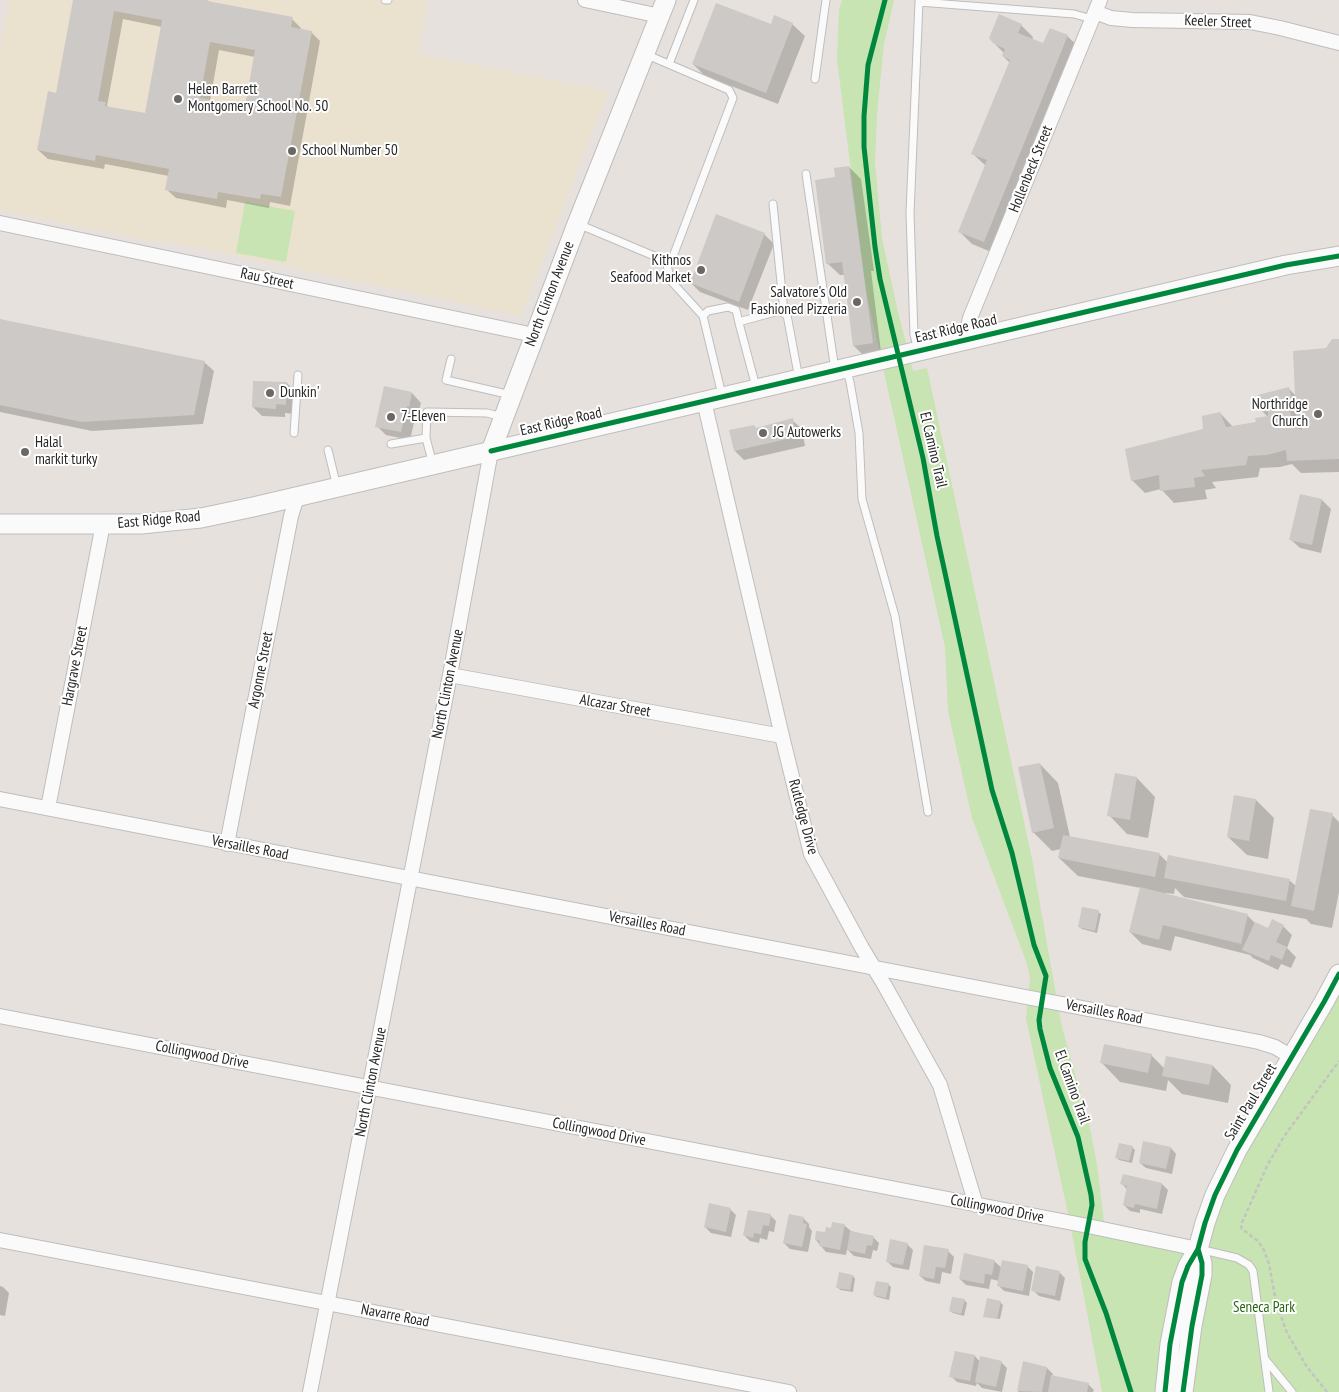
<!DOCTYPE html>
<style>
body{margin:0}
canvas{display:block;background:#e6e1dc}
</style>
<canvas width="1339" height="1392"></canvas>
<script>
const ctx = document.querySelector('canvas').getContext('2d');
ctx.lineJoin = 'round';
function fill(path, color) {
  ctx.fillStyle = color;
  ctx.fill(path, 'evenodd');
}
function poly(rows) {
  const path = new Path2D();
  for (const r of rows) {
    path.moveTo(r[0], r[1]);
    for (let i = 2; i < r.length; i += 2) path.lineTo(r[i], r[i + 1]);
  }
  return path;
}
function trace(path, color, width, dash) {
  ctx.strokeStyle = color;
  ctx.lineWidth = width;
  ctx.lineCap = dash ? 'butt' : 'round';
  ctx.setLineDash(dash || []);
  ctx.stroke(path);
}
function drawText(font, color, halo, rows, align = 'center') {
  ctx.font = font + ' "PT Sans Narrow",sans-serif';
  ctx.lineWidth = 4;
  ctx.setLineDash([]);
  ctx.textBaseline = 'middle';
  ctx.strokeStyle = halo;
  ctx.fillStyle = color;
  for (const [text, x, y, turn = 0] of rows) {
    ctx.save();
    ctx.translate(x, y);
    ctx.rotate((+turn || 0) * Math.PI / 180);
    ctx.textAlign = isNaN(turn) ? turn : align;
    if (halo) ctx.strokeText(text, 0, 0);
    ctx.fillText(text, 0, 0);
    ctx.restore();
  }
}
fill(poly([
 [9,0,427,0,418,54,608,91,521,316,179,244,144,240,0,210,0,50]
]), '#ebe1cf');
fill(poly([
 [842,0,894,0,884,44,877,114,875,163,882,238,897,308,913,371,927,368,1032,859,1061,1023,1090,1128,1097,1165,1105,1230,1198,1248,1203,1229,1339,974,1339,1392,1102,1392,1070,1223,1026,1019,1030,977,1026,961,972,818,948,711,945,647,866,291,837,59,839,10],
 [245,202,295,211,286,262,236,253]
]), '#c7e4b2');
fill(poly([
 [81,0,207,0,211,3,292,19,301,28,301,30,311,32,320,41,290,206,270,202,269,208,227,200,226,208,176,198,166,189,169,176,105,164,104,169,48,159,38,150,57,94],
 [123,19,162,27,146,115,110,108,107,106],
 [219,50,255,57,246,107,210,101],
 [792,24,805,36,778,104,705,76,693,64,772,26],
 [1021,25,1033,37,1032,40,1044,45,1067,36,1080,48,996,254,972,244,959,231,986,166,973,154,1010,63,1003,56,1004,53,994,43],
 [849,167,861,179,874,271,871,271,881,352,863,355,854,346,845,275,840,275,827,263,837,178],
 [717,216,764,234,774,244,748,310,700,292,691,283],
 [0,320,204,362,214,371,203,424,92,431,0,412],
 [1339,340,1339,472,1301,473,1292,464,1280,467,1260,468,1258,477,1212,482,1216,488,1205,490,1207,499,1174,503,1161,489,1145,493,1132,480,1204,430,1220,413,1233,427,1257,423,1268,417,1263,412,1289,389,1297,397,1327,349],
 [1299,418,1304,422,1303,431],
 [287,383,296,393,295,414,285,413,285,417,262,416,253,407],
 [412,393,421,403,418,415,416,414,410,440,386,435,377,426],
 [792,420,802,429,805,446,744,460,735,451,757,429],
 [1301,495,1322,500,1331,509,1321,553,1300,548,1290,539],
 [1040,764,1058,783,1070,837,1160,855,1168,863,1289,880,1296,886,1332,815,1339,822,1339,892,1332,928,1311,924,1306,919,1184,897,1175,888,1174,894,1166,893,1166,895,1248,916,1256,924,1269,929,1283,926,1292,935,1287,948,1296,957,1291,968,1281,964,1278,970,1253,958,1250,955,1175,936,1171,951,1142,944,1130,932,1141,888,1078,876,1059,858,1061,849,1052,851,1033,832],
 [1137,778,1155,797,1148,838,1127,834,1109,815],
 [1256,800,1274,818,1268,859,1247,855,1228,837],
 [1098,912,1101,914,1097,933,1082,929,1079,927],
 [1151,1055,1165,1069,1213,1066,1231,1085,1228,1103,1182,1094,1168,1080,1166,1091,1120,1082,1102,1063],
 [1132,1147,1135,1150,1132,1163,1119,1160,1117,1158],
 [1171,1148,1176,1154,1172,1174,1146,1168,1140,1163],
 [1123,1176,1162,1184,1168,1190,1162,1214,1140,1209,1140,1213,1130,1211,1124,1205,1127,1189,1122,1184],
 [730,1209,736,1215,731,1237,711,1233,705,1227],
 [770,1215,776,1221,774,1232,769,1231,767,1240,760,1238,759,1243,750,1241,744,1235],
 [803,1218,809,1224,809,1227,812,1231,808,1252,790,1249,784,1243],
 [845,1226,851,1231,873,1237,879,1243,877,1251,873,1250,871,1259,854,1256,847,1249,846,1255,826,1252,816,1240,832,1229],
 [907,1244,913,1250,909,1270,893,1267,887,1261],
 [948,1251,954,1257,951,1274,942,1272,940,1284,926,1281,920,1276],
 [994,1261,1002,1268,1027,1266,1033,1272,1029,1296,1004,1291,998,1285,999,1281,991,1279,989,1289,966,1285,960,1279],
 [1059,1272,1065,1278,1060,1301,1039,1296,1033,1290],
 [840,1274,853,1276,855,1279,853,1292,840,1290,838,1287],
 [889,1285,891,1287,889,1300,877,1297,874,1295],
 [0,1286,3,1287,9,1293,5,1316,0,1315],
 [964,1300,967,1303,964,1316,953,1313,950,1311],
 [1000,1302,1003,1305,1000,1319,984,1316],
 [956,1353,975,1356,980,1362,1001,1362,1007,1368,1002,1392,982,1388,977,1383,976,1386,957,1382,951,1376],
 [1047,1368,1053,1374,1052,1376,1088,1384,1094,1390,1093,1392,1019,1392,1018,1391]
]), '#0003');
fill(poly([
 [73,0,207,0,207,1,293,17,291,27,312,31,281,197,261,194,260,199,218,192,217,199,165,190,169,169,96,155,95,161,37,150,48,91,56,93],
 [114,11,162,20,145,113,105,106,106,102,98,101],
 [210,42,255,50,245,106,200,98],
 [716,3,771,24,774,15,793,23,766,93,692,64],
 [999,14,1022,24,1018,33,1043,43,1050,28,1068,35,984,242,958,232,987,160,971,154,1010,60,1002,56,1005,49,993,43,989,38],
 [849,166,873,343,853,346,842,262,826,264,815,180,835,177,834,168],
 [716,214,765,233,739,302,690,283],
 [0,319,205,361,194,415,82,422,0,405],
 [1332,339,1339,339,1339,459,1287,461,1286,450,1267,455,1248,456,1246,465,1201,470,1205,476,1194,478,1195,487,1160,491,1159,475,1131,481,1125,449,1203,429,1202,416,1220,412,1226,427,1256,422,1255,418,1268,416,1268,411,1262,412,1258,395,1289,387,1293,405,1288,405,1295,428,1303,430,1302,417,1296,417,1293,351,1326,348],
 [253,381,287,382,286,405,276,404,276,409,252,407],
 [384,386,412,392,409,407,407,406,401,432,375,427],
 [793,418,796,437,734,451,729,430,754,425,756,428],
 [1300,494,1322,499,1312,545,1289,540],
 [1040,763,1054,828,1032,833,1018,767],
 [1115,773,1137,777,1130,820,1107,816],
 [1234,795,1256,799,1249,841,1227,837],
 [1310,809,1333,813,1314,911,1291,906],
 [1063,835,1160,853,1155,877,1058,858],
 [1168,855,1290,879,1286,901,1164,878],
 [1140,887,1248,914,1241,944,1163,925,1159,940,1129,932],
 [1082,907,1099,910,1095,931,1078,927],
 [1272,919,1284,925,1276,942,1287,947,1282,960,1271,955,1269,961,1242,950,1255,922,1268,928],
 [1104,1044,1152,1054,1148,1073,1100,1063],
 [1166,1056,1213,1065,1209,1085,1162,1076],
 [1143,1141,1171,1147,1166,1169,1139,1163],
 [1119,1143,1133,1146,1129,1161,1115,1158],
 [1123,1174,1162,1183,1157,1209,1135,1204,1134,1208,1123,1205,1127,1186,1120,1184],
 [709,1203,731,1208,726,1232,704,1227],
 [748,1210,771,1214,769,1226,763,1225,761,1234,754,1233,753,1238,743,1235],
 [789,1214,804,1217,803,1223,807,1224,802,1247,783,1243],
 [832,1222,845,1224,840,1250,819,1246,820,1241,815,1240,816,1231,825,1232,826,1227,831,1228],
 [850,1231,874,1236,872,1246,867,1245,865,1254,847,1250],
 [890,1239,908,1243,903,1265,886,1262],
 [924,1245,949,1249,945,1268,936,1267,934,1279,919,1276],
 [964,1253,995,1260,992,1275,985,1274,984,1284,959,1279],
 [1002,1260,1028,1265,1023,1291,997,1286],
 [1036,1266,1060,1271,1055,1296,1031,1291],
 [839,1272,853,1275,850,1290,836,1288],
 [876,1281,889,1283,886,1298,873,1295],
 [952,1297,965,1299,961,1314,949,1311],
 [987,1298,1001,1301,997,1319,983,1317],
 [955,1351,975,1355,970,1381,949,1377],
 [980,1356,1002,1361,996,1387,975,1382],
 [1023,1361,1047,1367,1042,1392,1017,1391],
 [1051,1375,1089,1383,1087,1392,1048,1392]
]), '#ccc9c6');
const lane = poly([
 [385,0,388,0],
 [669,64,694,0],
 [815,79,826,0],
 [806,174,835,370],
 [773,204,784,312],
 [578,224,666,261,672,259,733,98,729,90,645,54],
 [666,261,671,281,703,316],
 [918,349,914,335,910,213,919,2,1074,14,1092,19],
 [451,359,446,380,511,395],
 [846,368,850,382,859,433,862,499,895,616,928,812],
 [756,387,739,323,742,321,779,311,787,315,799,379],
 [722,395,703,316,708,311,728,307,736,310,739,323],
 [294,433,298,375],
 [391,444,426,438],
 [328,450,337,487],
 [433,465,426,438,427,412,487,413,503,417],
 [1199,1249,1237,1258,1249,1265,1253,1271,1269,1392],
 [1265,1359,1292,1392]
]);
const street = poly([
 [585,0,660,16],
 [1095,12,1111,18,1132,20,1250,22,1280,28,1339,43],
 [0,223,534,335],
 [969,339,967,331,970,318,1100,0],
 [704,401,782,736,811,854,862,948,885,986,940,1085,976,1205],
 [450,675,782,736],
 [0,799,1259,1042,1275,1047,1292,1057],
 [48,808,103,524],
 [227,844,291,516,297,497],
 [0,1016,1088,1226,1198,1249],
 [0,1240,789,1392],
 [310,1392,450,675,491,451]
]);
const secondary = poly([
 [491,451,577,224,666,0],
 [0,524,141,524,201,518,253,507,1286,265,1339,256],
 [1165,1392,1170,1344,1182,1282,1188,1266,1198,1249,1205,1223,1215,1195,1237,1150,1324,1002,1339,974],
 [1183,1392,1192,1326,1202,1275,1202,1263,1198,1249]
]);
trace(lane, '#bfbdbe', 9);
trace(street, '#bfbdbe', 16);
trace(secondary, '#bfbdbe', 21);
trace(poly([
 [1327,1392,1307,1367,1287,1333,1276,1302,1269,1264,1264,1250,1258,1241,1242,1229,1241,1225,1267,1166,1283,1138,1339,1061]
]), '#c4c3c2', 2.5, [4, 2.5]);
trace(lane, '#fbfafa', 7);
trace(street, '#fbfafa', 14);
trace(secondary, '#fbfafa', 19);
trace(poly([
 [885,0,868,65,864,116,864,147,875,247,880,279,923,458,937,536,992,790,1012,853,1034,945,1046,976,1039,1020,1040,1029,1050,1068,1078,1137,1091,1195,1092,1205,1085,1242,1085,1259,1106,1313,1131,1392],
 [491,451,1286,265,1339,256],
 [1165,1392,1170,1344,1182,1282,1188,1266,1198,1249,1205,1223,1215,1195,1237,1150,1324,1002,1339,974],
 [1183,1392,1192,1326,1202,1275,1202,1263,1198,1249]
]), '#00873e', 5);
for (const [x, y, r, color] of [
 [178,99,5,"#6a6866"],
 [292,151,5,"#6a6866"],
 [701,270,5,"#6a6866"],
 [857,302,5,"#6a6866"],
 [270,393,5,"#6a6866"],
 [1318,414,5,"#6a6866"],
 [391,417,5,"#6a6866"],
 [763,433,5,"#6a6866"],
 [25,452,5,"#6a6866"]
]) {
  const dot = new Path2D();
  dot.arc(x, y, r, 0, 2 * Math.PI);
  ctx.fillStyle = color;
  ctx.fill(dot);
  trace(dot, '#fff', 2);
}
drawText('15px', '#272727', '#fff', [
 ["Keeler Street",1218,22,2],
 ["Hollenbeck Street",1031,169,-68],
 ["Rau Street",267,279,12],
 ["North Clinton Avenue",550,294,-69],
 ["East Ridge Road",956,329,-13],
 ["East Ridge Road",561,422,-13],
 ["El Camino Trail",933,450,77],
 ["East Ridge Road",159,520,-5],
 ["Hargrave Street",75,666,-79],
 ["Argonne Street",261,670,-79],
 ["North Clinton Avenue",448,684,-79],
 ["Alcazar Street",615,706,10],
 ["Rutledge Drive",803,817,75],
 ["Versailles Road",250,848,11],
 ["Versailles Road",647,924,11],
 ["Versailles Road",1104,1012,11],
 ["Collingwood Drive",202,1055,11],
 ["North Clinton Avenue",371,1082,-79],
 ["El Camino Trail",1072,1087,70],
 ["Saint Paul Street",1251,1102,-59],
 ["Collingwood Drive",599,1132,11],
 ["Collingwood Drive",997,1209,11],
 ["Navarre Road",395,1316,11]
]);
drawText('15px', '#272727', '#fff', [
 ["Helen Barrett",188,90],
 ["Montgomery School No. 50",188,107],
 ["School Number 50",302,151],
 ["Kithnos",691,261,"right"],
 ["Seafood Market",691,278,"right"],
 ["Salvatore's Old",847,293,"right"],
 ["Fashioned Pizzeria",847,310,"right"],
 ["Dunkin'",280,393],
 ["Northridge",1308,405,"right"],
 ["Church",1308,422,"right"],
 ["7-Eleven",401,417],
 ["JG Autowerks",773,433],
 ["Halal",35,443],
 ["markit turky",35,460]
], 'left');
drawText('15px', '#276814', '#fff', [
 ["Seneca Park",1264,1308]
]);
</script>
